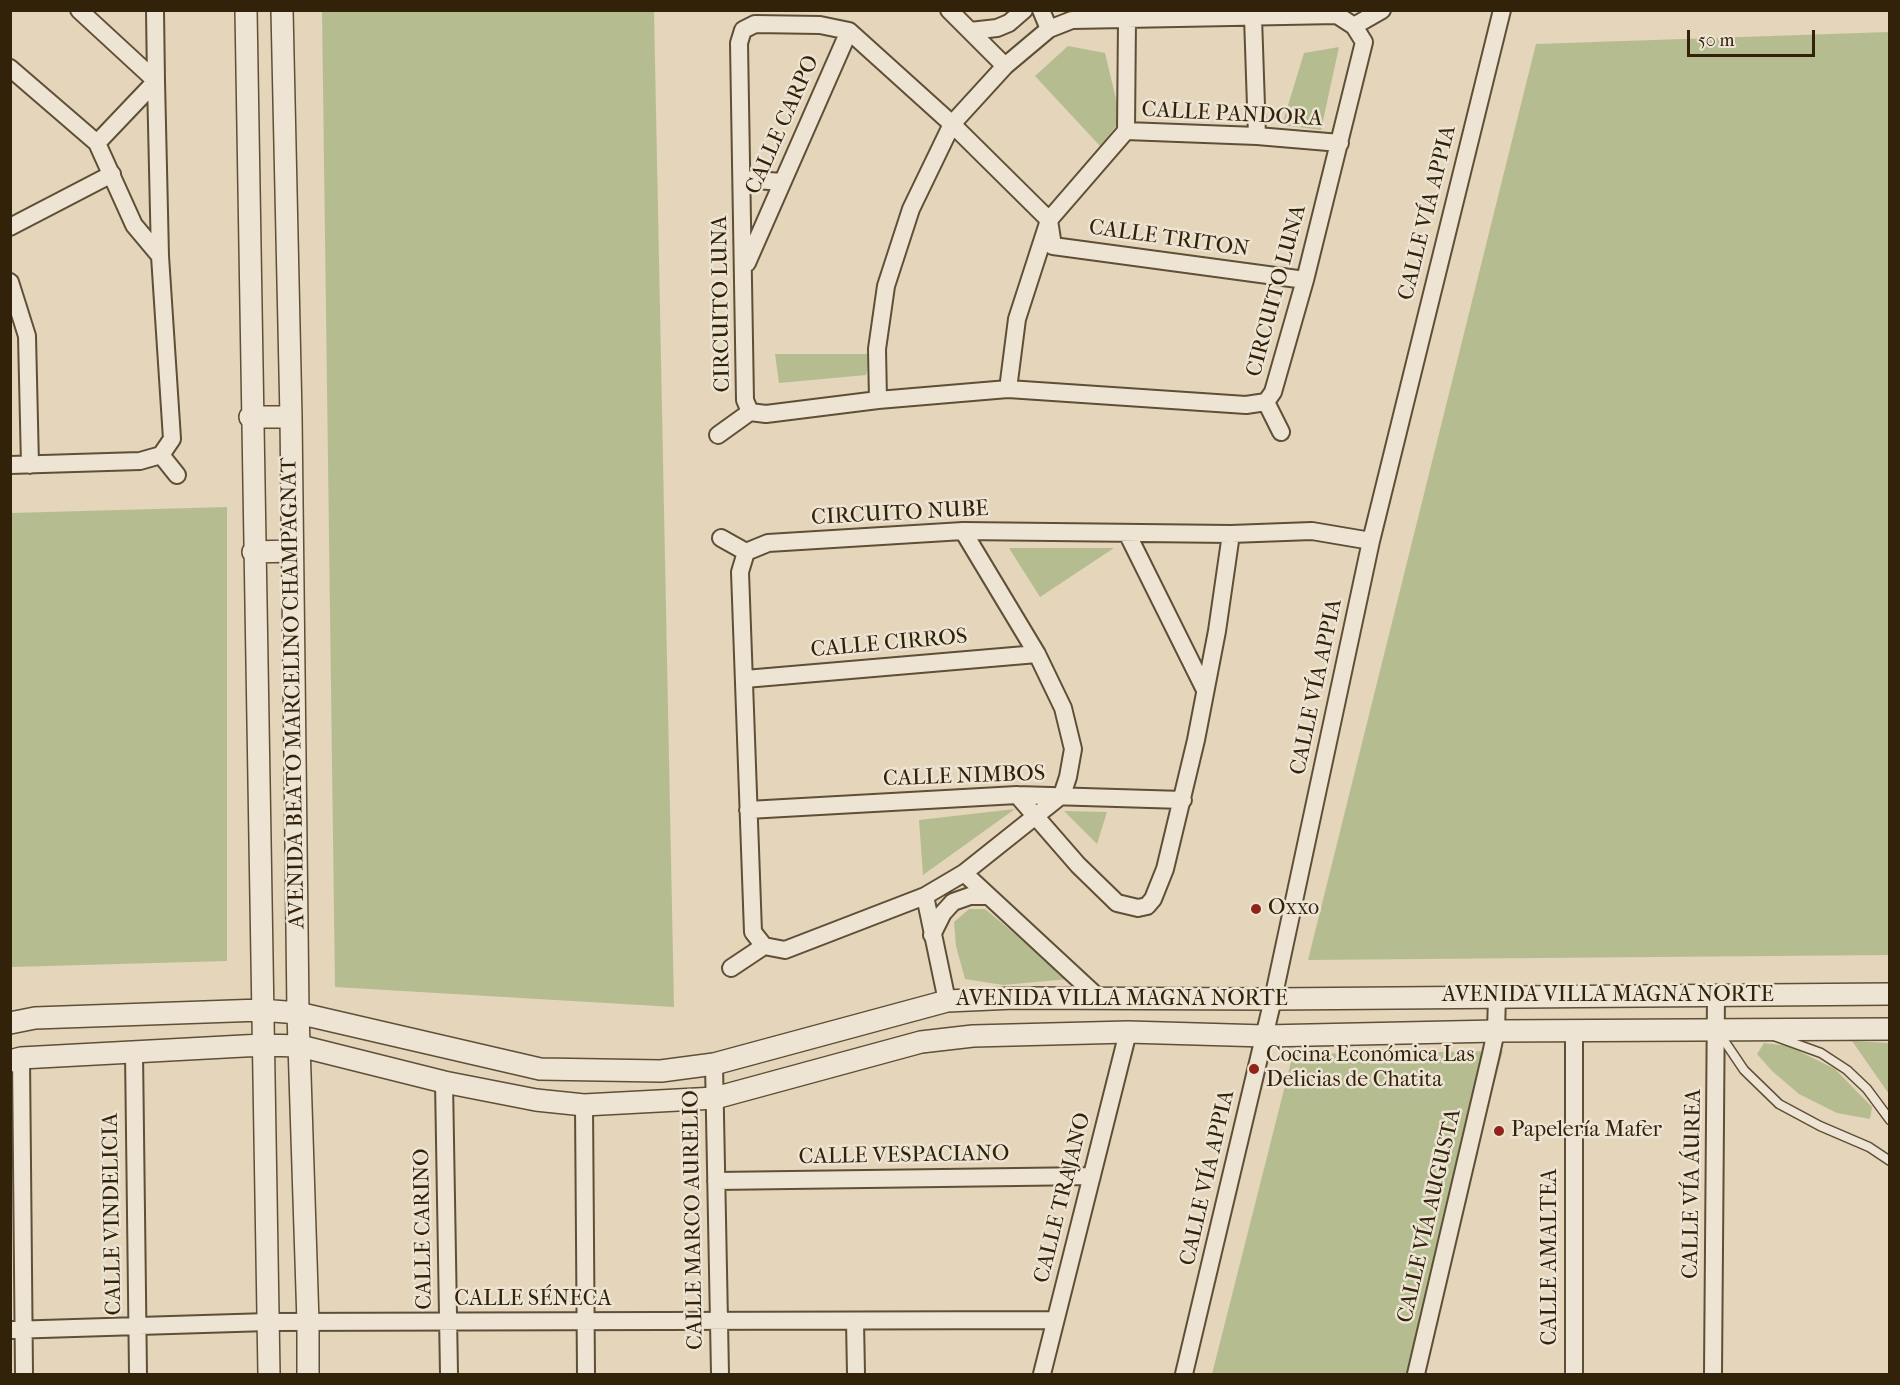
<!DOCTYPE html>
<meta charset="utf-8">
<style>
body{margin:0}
#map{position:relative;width:1900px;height:1385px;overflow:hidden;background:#e4d5bb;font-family:"IM FELL French Canon",serif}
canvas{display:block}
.frame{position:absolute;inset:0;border:12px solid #32220a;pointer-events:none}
.scale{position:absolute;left:1687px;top:30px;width:128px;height:27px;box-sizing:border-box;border:3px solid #32220a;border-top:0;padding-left:8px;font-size:18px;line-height:21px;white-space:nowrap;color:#32220a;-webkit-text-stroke:4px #ede4d3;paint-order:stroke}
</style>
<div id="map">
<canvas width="1900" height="1385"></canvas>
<div class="frame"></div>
<div class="scale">50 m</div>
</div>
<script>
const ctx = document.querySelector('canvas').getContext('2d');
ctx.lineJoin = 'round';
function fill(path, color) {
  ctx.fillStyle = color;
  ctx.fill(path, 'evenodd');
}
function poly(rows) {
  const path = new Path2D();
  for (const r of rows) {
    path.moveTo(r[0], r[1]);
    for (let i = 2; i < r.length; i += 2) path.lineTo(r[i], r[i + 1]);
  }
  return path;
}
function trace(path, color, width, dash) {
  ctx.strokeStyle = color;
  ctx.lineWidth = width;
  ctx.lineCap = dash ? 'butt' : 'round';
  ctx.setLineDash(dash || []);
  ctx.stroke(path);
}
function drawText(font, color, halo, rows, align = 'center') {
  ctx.font = font + ' "IM FELL French Canon",serif';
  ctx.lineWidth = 5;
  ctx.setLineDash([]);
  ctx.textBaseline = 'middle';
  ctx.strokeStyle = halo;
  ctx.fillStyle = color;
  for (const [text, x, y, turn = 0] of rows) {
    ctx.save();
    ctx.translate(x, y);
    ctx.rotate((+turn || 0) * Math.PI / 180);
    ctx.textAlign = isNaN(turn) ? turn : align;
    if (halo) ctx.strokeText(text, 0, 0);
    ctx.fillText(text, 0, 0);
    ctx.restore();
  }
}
fill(poly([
 [322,11,654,11,674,1007,335,987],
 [1889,32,1889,955,1308,960,1536,44],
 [1068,46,1105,53,1121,120,1100,146,1035,76],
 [1339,47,1321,130,1282,125,1304,53],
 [775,354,872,354,866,375,779,383],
 [227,507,227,961,11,967,11,513],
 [1009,548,1114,548,1040,597],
 [1015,809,923,875,919,820],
 [1064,811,1107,812,1097,844],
 [969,909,985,909,1069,979,1003,985,965,979,956,946,954,922],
 [1852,1041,1889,1043,1889,1094],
 [1764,1043,1789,1046,1835,1069,1872,1107,1870,1119,1837,1113,1799,1094,1772,1071,1757,1054],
 [1503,1051,1414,1374,1212,1374,1293,1054]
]), '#b5bd90');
const service = poly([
 [1719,1033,1744,1070,1779,1104,1820,1126,1869,1147,1890,1161],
 [1774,1036,1821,1053,1847,1070,1867,1089,1890,1120]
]);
const minor = poly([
 [79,10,156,81,155,10],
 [949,10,1005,66],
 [1041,10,1049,29],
 [1253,17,1257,136],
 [1354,26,1382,10],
 [970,31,997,28,1009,23,1024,10],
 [10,68,97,143,134,225,160,256],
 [1126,131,1257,136,1340,143],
 [1126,131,1127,19],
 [97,143,156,81],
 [743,179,782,182],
 [10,227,112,174],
 [747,263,849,31],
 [10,282,27,336,30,465],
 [1008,389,1017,319,1049,220,1126,131],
 [1266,402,1281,432],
 [750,412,766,414,878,400,1008,389,1246,405,1266,402,1273,392,1305,280,1364,42,1354,26,1337,15,1072,20,1049,29,1005,66,952,124,911,209,886,286,877,349,878,400],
 [750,412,745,400,739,43,743,30,755,24,820,25,849,31,952,124,1049,220,1053,246,1305,280],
 [718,435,750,412],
 [161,455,177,475],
 [10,465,140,461,161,455,172,439,160,256,156,81],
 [1127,533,1205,690],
 [721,538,746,552],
 [746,552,740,572,753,932,764,946,785,950,925,896,964,873,1062,795,1068,777,1073,749,1063,708,1037,654,963,531],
 [746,552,768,543,963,531,1231,534,1312,531,1371,541],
 [745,679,1037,654],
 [1017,795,1078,865,1117,903,1138,908,1147,906,1153,899,1165,869,1196,740,1217,631,1231,534],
 [748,810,1017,795,1183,800],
 [964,873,1101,1000],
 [925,896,947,1001],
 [932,935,943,913,953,902,970,896,987,896],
 [731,968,764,946],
 [134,1052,138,1374],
 [21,1058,24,1374],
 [714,1064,720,1374],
 [444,1082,449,1374],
 [584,1105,586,1374],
 [716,1181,1092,1176],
 [855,1321,856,1374],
 [10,1330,268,1322,1055,1320],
 [1042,1374,1128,1032],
 [1184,1374,1273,999,1371,541,1502,10],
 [1416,1374,1491,1054,1496,1031,1497,996],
 [1574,1374,1574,1031],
 [1713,1374,1716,994]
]);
const tertiary = poly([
 [246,10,269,1374],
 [282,10,291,417,298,1013,308,1322,308,1374],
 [250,417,291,417],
 [253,552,291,551],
 [10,1023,35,1018,261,1010,298,1013,540,1069,661,1071,714,1064,947,1001,1014,998,1273,999,1890,994],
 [10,1061,21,1058,262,1045,300,1046,444,1082,536,1100,584,1105,715,1098,921,1042,973,1036,1128,1032,1265,1036,1496,1031,1890,1029]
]);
trace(service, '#5e4f36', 11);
trace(minor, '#5e4f36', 20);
trace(tertiary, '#5e4f36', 24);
trace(service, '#ede4d3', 8);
trace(minor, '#ede4d3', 16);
trace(tertiary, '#ede4d3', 21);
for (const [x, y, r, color] of [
 [1256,909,6,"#8f2418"],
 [1254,1069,6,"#8f2418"],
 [1499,1131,6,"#8f2418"]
]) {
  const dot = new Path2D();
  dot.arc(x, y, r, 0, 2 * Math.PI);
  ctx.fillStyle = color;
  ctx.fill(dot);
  trace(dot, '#ede4d3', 2);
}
drawText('22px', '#32220a', '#ede4d3', [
 ["CALLE PANDORA",1232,115,3],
 ["CALLE CARPO",783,125,-66],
 ["CALLE VÍA APPIA",1428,213,-76],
 ["CALLE TRITON",1169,239,8],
 ["CIRCUITO LUNA",1277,291,-75],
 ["CIRCUITO LUNA",722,304,-91],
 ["CIRCUITO NUBE",900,514,-3],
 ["CALLE CIRROS",889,644,-5],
 ["CALLE VÍA APPIA",1317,687,-78],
 ["AVENIDA BEATO MARCELINO CHAMPAGNAT",294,693,-91],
 ["CALLE NIMBOS",964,777,-2],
 ["AVENIDA VILLA MAGNA NORTE",1608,996],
 ["AVENIDA VILLA MAGNA NORTE",1122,1000],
 ["CALLE VESPACIANO",904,1156,-1],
 ["CALLE VÍA APPIA",1208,1178,-77],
 ["CALLE VÍA ÁUREA",1693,1184,-89],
 ["CALLE TRAJANO",1063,1198,-76],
 ["CALLE VINDELICIA",113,1214,-91],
 ["CALLE VÍA AUGUSTA",1430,1216,-77],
 ["CALLE MARCO AURELIO",694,1220,-91],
 ["CALLE CARINO",424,1229,-91],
 ["CALLE AMALTEA",1551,1257,-90],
 ["CALLE SÉNECA",533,1300]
]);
drawText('22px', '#32220a', '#ede4d3', [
 ["Oxxo",1268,909],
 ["Cocina Económica Las",1266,1056],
 ["Delicias de Chatita",1266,1081],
 ["Papelería Mafer",1511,1131]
], 'left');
</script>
